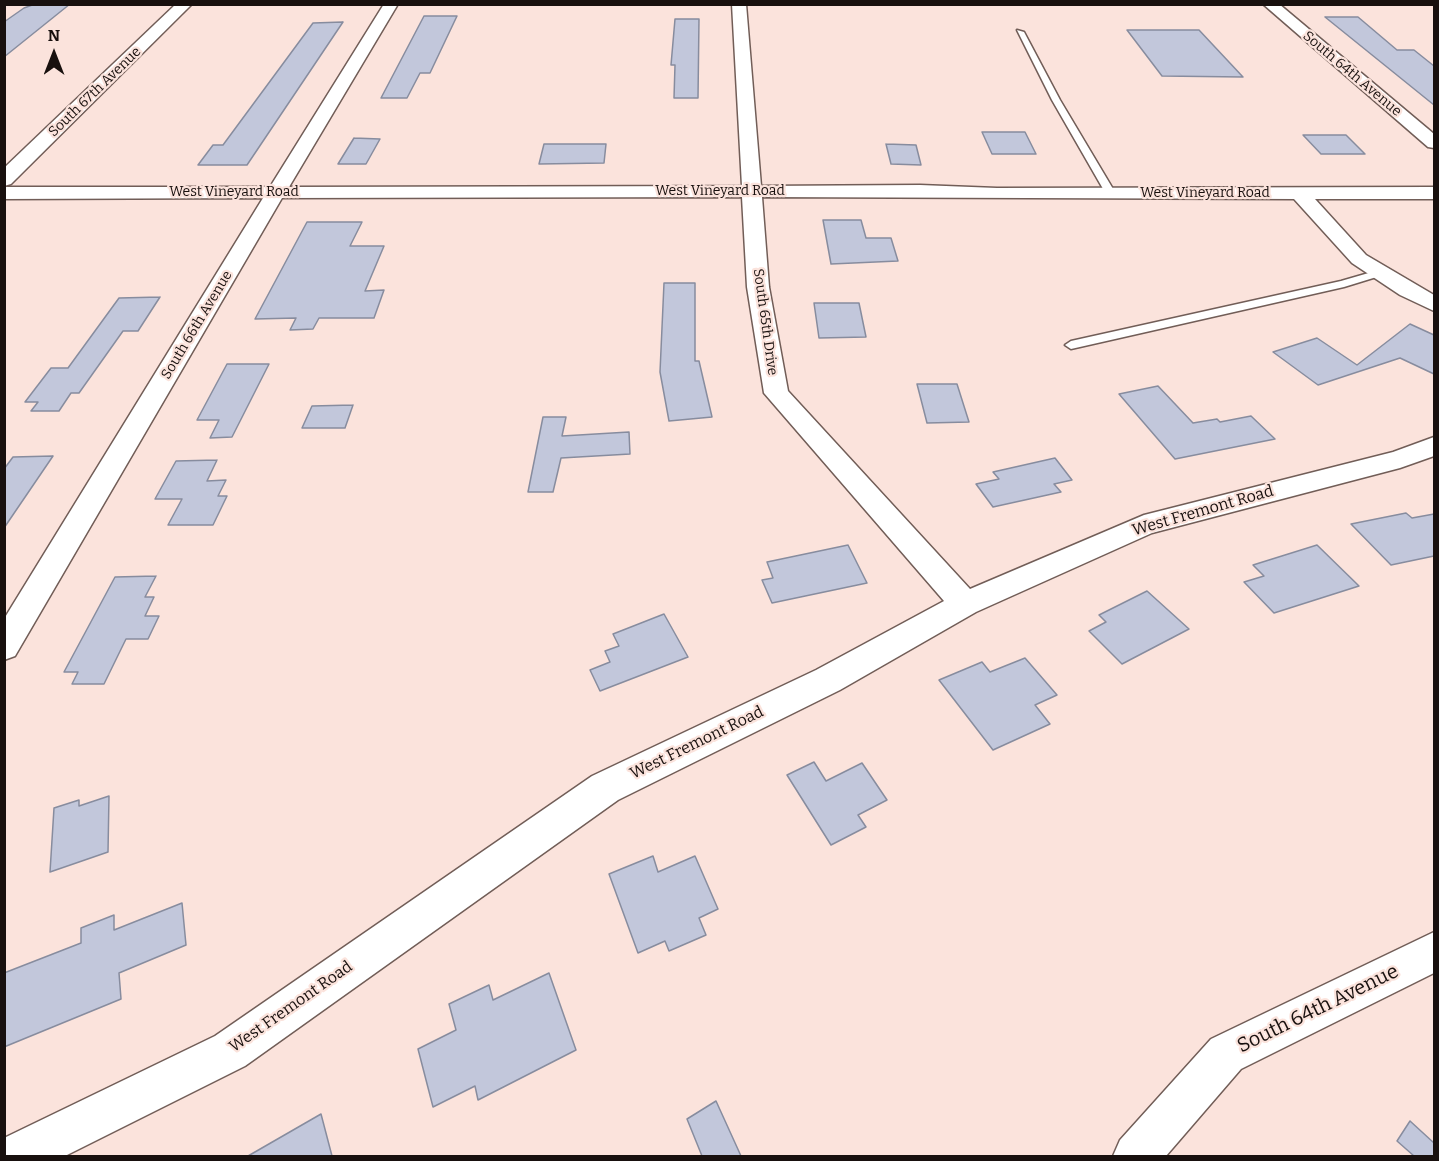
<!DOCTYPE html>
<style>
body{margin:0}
#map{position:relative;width:1439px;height:1161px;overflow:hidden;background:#fbe3dc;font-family:Bitter,serif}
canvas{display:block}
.frame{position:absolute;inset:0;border:6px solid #18100e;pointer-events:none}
.north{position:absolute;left:24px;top:24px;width:60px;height:60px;-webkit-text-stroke:4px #fbe3dc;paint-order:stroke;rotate:0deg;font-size:16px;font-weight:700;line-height:24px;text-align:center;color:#18100e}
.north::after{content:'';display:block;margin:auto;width:21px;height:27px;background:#18100e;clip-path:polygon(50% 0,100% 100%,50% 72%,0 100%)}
</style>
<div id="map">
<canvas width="1439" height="1161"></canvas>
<div class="frame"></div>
<div class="north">N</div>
</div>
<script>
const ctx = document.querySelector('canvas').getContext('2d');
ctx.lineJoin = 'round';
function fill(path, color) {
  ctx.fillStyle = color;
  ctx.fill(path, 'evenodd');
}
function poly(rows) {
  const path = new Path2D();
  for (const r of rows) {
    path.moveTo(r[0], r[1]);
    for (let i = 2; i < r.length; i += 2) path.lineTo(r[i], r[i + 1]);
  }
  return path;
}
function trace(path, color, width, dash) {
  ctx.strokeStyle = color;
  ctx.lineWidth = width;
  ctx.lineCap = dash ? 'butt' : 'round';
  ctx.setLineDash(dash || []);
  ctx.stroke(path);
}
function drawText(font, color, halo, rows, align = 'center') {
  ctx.font = font + ' Bitter,serif';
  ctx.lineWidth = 4.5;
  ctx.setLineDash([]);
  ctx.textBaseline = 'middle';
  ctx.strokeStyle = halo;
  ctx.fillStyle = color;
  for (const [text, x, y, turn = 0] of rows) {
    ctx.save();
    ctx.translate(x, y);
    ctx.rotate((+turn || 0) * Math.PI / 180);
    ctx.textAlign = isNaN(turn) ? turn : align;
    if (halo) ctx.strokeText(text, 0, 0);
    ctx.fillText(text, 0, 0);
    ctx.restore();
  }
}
const building = poly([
 [35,4,70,4,4,57,4,22,24,8,35,4],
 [424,16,457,16,430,73,420,73,407,98,381,98,424,16],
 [1325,17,1358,17,1397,50,1414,50,1434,66,1434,105,1325,17],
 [675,19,699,19,698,98,674,98,675,65,671,65,675,19],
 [343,22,247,165,198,165,213,145,223,145,313,23,343,22],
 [1127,30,1199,30,1243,77,1162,76,1127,30],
 [982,132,1025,132,1036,154,992,154,982,132],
 [1303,135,1346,135,1365,154,1321,154,1303,135],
 [354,138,380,139,366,164,338,164,354,138],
 [544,144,606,144,604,163,539,164,544,144],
 [886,144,916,145,921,165,891,164,886,144],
 [823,220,861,220,866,238,891,238,898,261,831,264,823,220],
 [307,222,362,222,350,246,384,246,365,291,384,290,374,318,319,318,313,329,290,330,296,318,255,319,307,222],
 [664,283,695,283,695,361,699,361,712,417,669,421,660,372,664,283],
 [160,297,138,331,123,331,79,393,71,393,59,411,31,411,38,402,25,402,51,368,68,368,119,298,160,297],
 [814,303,859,303,866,337,819,338,814,303],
 [1410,324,1434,335,1434,374,1400,358,1318,385,1273,352,1317,338,1357,365,1410,324],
 [227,364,269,364,232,437,210,438,219,420,197,420,227,364],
 [917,384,957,384,969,422,927,423,917,384],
 [1158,386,1193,423,1217,419,1220,422,1251,416,1275,439,1175,459,1119,394,1158,386],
 [353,405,345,428,302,428,312,406,353,405],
 [543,417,566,417,562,436,629,432,630,454,561,458,553,492,528,492,543,417],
 [53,456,4,528,4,469,13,457,53,456],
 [1055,458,1072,480,1054,484,1061,492,993,507,976,484,999,479,993,472,1055,458],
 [217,460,207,481,226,480,218,496,227,496,213,525,168,525,182,499,155,499,176,461,217,460],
 [1406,513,1412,518,1434,514,1434,556,1391,565,1351,524,1406,513],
 [848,545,867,583,772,603,762,580,773,578,767,562,848,545],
 [1317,545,1359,586,1274,613,1244,582,1264,576,1253,565,1317,545],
 [156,576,145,597,154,597,145,616,159,616,148,639,126,639,104,684,72,684,78,672,64,672,115,577,156,576],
 [1147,591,1189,629,1122,664,1089,631,1106,622,1099,615,1147,591],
 [664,614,688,657,600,691,590,670,610,662,605,651,619,646,613,634,664,614],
 [1025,658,1057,695,1035,705,1050,724,993,750,939,680,982,662,990,672,1025,658],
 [814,762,826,781,862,763,887,800,858,815,866,827,831,845,787,775,814,762],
 [109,796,108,852,50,872,54,808,79,800,79,806,109,796],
 [653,856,658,872,695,856,718,909,699,918,706,935,669,951,665,941,638,953,609,874,653,856],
 [182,903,186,945,119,973,121,999,4,1047,4,973,81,943,81,928,114,915,114,930,182,903],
 [549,973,576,1050,478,1100,475,1086,433,1107,418,1049,456,1030,449,1004,489,985,493,1000,549,973],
 [716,1101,741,1156,702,1156,687,1119,716,1101],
 [321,1114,332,1156,248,1156,321,1114],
 [1410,1121,1434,1143,1434,1156,1414,1156,1397,1141,1410,1121]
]);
fill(building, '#c2c7db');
trace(building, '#878c9e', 1.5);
const service = poly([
 [1017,30,1024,32,1060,100,1116,194,1114,196,1106,194,1052,100,1017,30],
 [1379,270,1384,273,1383,275,1344,287,1071,349,1065,345,1071,341,1341,281,1379,270]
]);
const minor = poly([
 [384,4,398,4,289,187,742,186,732,4,746,4,761,186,920,185,997,188,1434,187,1434,199,1315,199,1366,255,1434,295,1434,311,1400,295,1352,263,1294,199,762,197,769,287,788,391,970,589,1144,515,1393,452,1434,437,1434,456,1400,468,1152,533,976,612,840,690,618,800,245,1066,65,1156,4,1156,4,1138,215,1036,592,776,816,670,944,601,764,393,747,287,742,197,282,198,15,656,4,660,4,619,263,198,4,199,4,187,270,187,384,4],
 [1263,4,1279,4,1434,134,1434,148,1428,147,1263,4],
 [1434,932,1434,973,1241,1069,1166,1156,1113,1156,1120,1140,1211,1039,1434,932]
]);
const secondary = poly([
 [176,4,192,4,11,184,4,186,4,168,176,4]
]);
trace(service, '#715d57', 3);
trace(minor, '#715d57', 3);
trace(secondary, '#715d57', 3);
fill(service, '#fff');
fill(minor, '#fff');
fill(secondary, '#fff');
drawText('14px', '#18100e', '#fbe3dc', [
 ["South 64th Avenue",1352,74,40],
 ["South 67th Avenue",95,92,-44],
 ["West Vineyard Road",720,191],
 ["West Vineyard Road",234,192],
 ["West Vineyard Road",1205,193],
 ["South 65th Drive",765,322,82],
 ["South 66th Avenue",197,325,-59]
]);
drawText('16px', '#18100e', '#fbe3dc', [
 ["West Fremont Road",1203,511,-16],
 ["West Fremont Road",697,743,-26],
 ["West Fremont Road",291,1007,-35]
]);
drawText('20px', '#18100e', '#fbe3dc', [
 ["South 64th Avenue",1318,1009,-26]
]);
</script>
